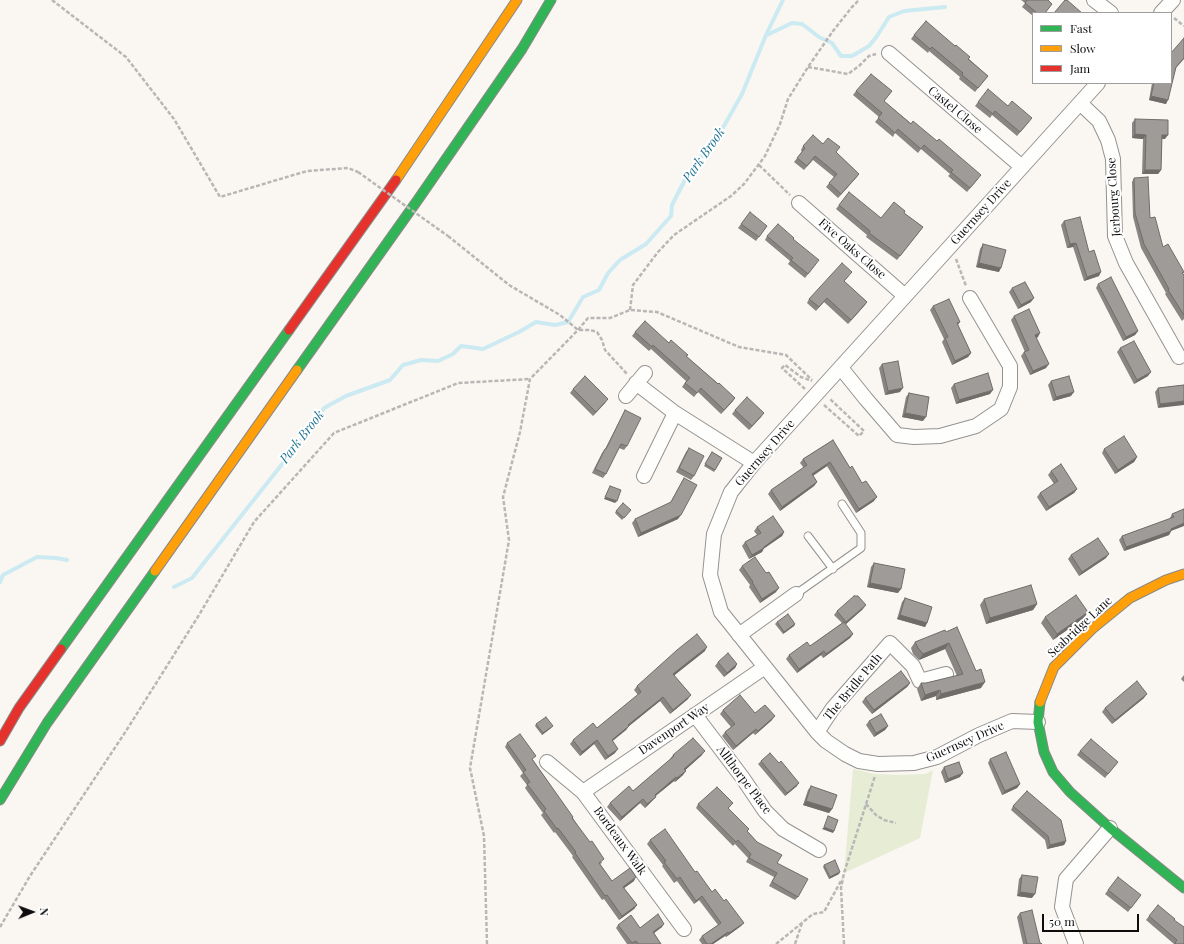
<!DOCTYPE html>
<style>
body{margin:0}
#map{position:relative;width:1184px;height:944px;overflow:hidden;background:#faf7f2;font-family:"Playfair Display",serif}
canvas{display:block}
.legend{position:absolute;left:1032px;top:12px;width:140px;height:72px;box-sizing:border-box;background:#fff;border:1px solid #9e9e9e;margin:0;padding:5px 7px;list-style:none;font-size:12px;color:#0d0d0d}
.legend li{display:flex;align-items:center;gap:8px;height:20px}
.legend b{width:20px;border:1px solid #9e9e9e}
.north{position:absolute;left:12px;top:892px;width:40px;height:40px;-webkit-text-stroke:3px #fff;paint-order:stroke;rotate:89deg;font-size:11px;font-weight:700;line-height:16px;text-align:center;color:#0d0d0d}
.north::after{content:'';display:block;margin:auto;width:14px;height:18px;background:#0d0d0d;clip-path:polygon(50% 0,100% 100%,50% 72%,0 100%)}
.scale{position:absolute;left:1042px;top:914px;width:97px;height:18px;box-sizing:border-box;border:2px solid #0d0d0d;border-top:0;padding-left:5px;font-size:12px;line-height:14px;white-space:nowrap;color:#0d0d0d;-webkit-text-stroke:3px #fff;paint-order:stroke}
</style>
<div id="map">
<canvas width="1184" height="944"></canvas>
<ul class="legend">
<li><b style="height:5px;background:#30b455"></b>Fast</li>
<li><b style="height:5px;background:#ff9f0a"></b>Slow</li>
<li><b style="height:5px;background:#e5322d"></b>Jam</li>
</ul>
<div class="north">N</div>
<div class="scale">50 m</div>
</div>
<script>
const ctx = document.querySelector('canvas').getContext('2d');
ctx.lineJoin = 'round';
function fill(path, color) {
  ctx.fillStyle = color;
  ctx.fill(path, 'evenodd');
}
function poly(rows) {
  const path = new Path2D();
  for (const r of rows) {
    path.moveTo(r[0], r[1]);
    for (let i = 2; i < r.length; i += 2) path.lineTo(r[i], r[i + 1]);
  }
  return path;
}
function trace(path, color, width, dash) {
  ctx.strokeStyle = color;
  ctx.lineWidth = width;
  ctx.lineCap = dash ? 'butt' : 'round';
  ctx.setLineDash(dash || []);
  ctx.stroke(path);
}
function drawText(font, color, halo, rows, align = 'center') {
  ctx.font = font + ' "Playfair Display",serif';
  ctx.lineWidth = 4;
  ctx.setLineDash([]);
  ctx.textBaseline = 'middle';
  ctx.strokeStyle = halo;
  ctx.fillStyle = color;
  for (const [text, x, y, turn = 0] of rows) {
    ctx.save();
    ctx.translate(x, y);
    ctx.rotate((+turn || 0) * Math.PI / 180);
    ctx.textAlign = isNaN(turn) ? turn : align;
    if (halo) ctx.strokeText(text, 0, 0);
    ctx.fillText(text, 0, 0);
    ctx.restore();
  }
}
fill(poly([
 [853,769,875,774,899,775,925,774,933,770,920,838,844,873]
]), '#e7edd4');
trace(poly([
 [767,35,792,23,802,24,819,37,832,43,841,56,852,56,869,46,877,36,889,17,904,11,945,7],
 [0,582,3,575,37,557,56,558,67,560],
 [174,587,192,578,317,420,324,408,346,396,390,380,403,365,421,360,438,361,453,354,461,346,483,349,519,332,536,322,555,325,568,322,583,297,599,290,608,273,620,260,646,244,671,216,672,205,689,172,720,133,742,94,766,35,783,0]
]), '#cceaf1', 4);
const lane = poly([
 [808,536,833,569],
 [796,594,861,548,861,533,842,504]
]);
const street = poly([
 [1094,0,1111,13],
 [1161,13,1173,0],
 [889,53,1022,167],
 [1080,103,1099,121,1108,140,1113,159,1115,236,1126,263,1179,357],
 [799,203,905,296],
 [841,368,866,399,897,435,914,437,940,436,976,426,1001,409,1010,387,1010,366,970,298],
 [636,383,675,413,754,463],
 [626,396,645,373],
 [644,476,675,413],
 [739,635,796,594],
 [695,715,742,777,765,811,783,829,819,850],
 [1038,722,1012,721,979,735,937,757,914,763,878,764,859,761,845,754,826,741,817,732,721,612,710,575,714,534,731,492,754,463,1098,83],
 [817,732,833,708,890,643,913,666,920,681,946,674],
 [547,762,583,792,684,929],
 [583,792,765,667],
 [1076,944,1062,907,1066,879,1110,828]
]);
const fast = poly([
 [297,370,417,201,522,49,551,0],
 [61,649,289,330],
 [1040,702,1038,722,1044,752,1053,772,1070,792,1110,828,1184,888],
 [0,800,47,723,155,571]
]);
const slow = poly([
 [396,180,517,0],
 [155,571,297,370],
 [1040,702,1054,667,1092,629,1130,598,1166,580,1184,574]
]);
const jam = poly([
 [289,330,396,180],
 [0,741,19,708,61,649]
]);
trace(lane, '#949290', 9);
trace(street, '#949290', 16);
trace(fast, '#8a8987', 11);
trace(slow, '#8a8987', 11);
trace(jam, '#8a8987', 11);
trace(poly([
 [52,0,126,57,174,119,220,197,307,171,348,168,358,172],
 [1174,18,1184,26],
 [808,67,848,74,859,66,869,56,876,54],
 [759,165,790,195],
 [448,236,509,285,560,315,578,330,590,330,597,332,602,340,605,350,628,375],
 [956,259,966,286],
 [630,310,633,285,658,252,674,235,731,196,744,184,765,156,780,124,788,99,808,67,833,31,852,7,859,0],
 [805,389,782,368,785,365,801,377,812,381],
 [824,405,859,436,864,431,830,399],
 [866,804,876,815,884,820,896,823],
 [0,927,30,876,126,731,199,615,254,522,334,433,458,383,530,379],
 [487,944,484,836,470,768,509,540,503,497,520,432,530,379,578,330,588,318,610,318,630,310,657,312,739,347,786,355,812,380],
 [776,944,813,914,824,912,842,879],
 [795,944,802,923],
 [844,944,841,888,844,873,875,776]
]), '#b8b7b6', 2.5, [4, 2]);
trace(lane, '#fefefd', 7);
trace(street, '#fefefd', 14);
trace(fast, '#30b455', 9);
trace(slow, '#ff9f0a', 9);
trace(jam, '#e5322d', 9);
trace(poly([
 [358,172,448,236]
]), '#b8b7b6', 2.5, [4, 2]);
fill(poly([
 [1021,0,1048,0,1052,4,1045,13,1033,13,1033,16,1022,7,1025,3],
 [914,35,969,59,988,76,975,92,959,79,960,77,929,51,928,53,911,39],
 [1184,38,1184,59,1176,68,1166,104,1149,100,1152,83,1171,83],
 [856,91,892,91,884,101,978,179,967,192,948,176,950,174,921,149,918,153,895,133,893,137,875,122,879,117,853,95],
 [978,102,1008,106,1029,122,1017,136,992,115,990,118,975,106],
 [1135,119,1165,139,1162,139,1161,170,1158,174,1142,174,1143,139,1132,138,1132,123],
 [823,144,836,152,859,174,838,198,826,187,834,177,813,160,804,170,794,162,802,152,801,150,803,146],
 [1134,178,1150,218,1163,247,1184,272,1183,274,1184,275,1184,319,1182,321,1165,294,1166,293,1141,248,1133,217,1132,182],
 [839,205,881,218,904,213,923,227,897,260,866,237,867,235,836,209],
 [1064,221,1099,276,1084,281,1073,247,1067,248,1061,225],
 [741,224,767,226,756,241,738,228],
 [767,236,793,239,816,264,805,278,788,264,790,261,765,240],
 [983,244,999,272,976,267,980,249],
 [849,276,844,281,867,302,864,306,848,324,824,302,816,311,807,303,809,299],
 [1098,284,1138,331,1135,335,1123,341,1096,288],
 [1012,288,1031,302,1018,309,1009,292],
 [933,306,960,322,958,325,971,353,968,357,952,365,942,342,944,339,930,310],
 [1014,316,1038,337,1036,338,1046,368,1030,375,1021,356,1024,352,1025,352,1011,320],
 [635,332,669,343,686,356,735,398,732,402,721,414,698,392,694,397,682,387,686,381,651,349,649,351,632,336],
 [1120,348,1148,376,1134,384,1117,352],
 [882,364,900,392,885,395,879,368],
 [1051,381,1071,396,1053,401,1048,385],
 [954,384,990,394,956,404,951,388],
 [1184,385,1158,408,1155,392,1158,388],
 [573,389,605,403,593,416,570,393],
 [909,393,923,421,902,417,906,397],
 [625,410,627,446,624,450,619,448,606,474,603,478,592,473,602,453,605,449,623,414],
 [735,410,761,417,749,430,732,414],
 [833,440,850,468,874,501,856,513,827,466,813,476,817,482,814,486,780,511,768,494,771,490,804,468,800,463,803,459],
 [689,448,694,476,691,480,676,472,686,452],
 [1104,449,1137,457,1134,462,1115,474,1102,453],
 [712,452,722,458,714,472,704,466],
 [1051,471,1077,489,1074,493,1046,511,1037,497,1040,493,1054,484,1048,475],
 [684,478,678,519,638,537,632,523,635,519,670,503],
 [1184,509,1169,535,1124,551,1119,540,1122,536,1170,519,1170,518,1172,514],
 [616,511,629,512,622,520,615,513],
 [757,527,784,532,782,536,764,548,762,552,749,559,742,546,745,542,757,535,754,531],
 [1071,555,1106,558,1079,576,1068,559],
 [874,563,898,593,867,587,871,567],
 [742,566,776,592,760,603,749,587,750,585,739,570],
 [905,598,927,623,925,627,897,619,902,602],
 [984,599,1037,604,1033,610,986,624,980,605],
 [863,609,845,624,853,634,850,638,823,658,821,655,797,673,786,659,789,655,810,646,842,623,834,615,837,611],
 [1045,617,1084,618,1053,640,1041,623],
 [777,622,795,624,794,626,783,634,775,624],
 [946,632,981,688,936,700,936,696,921,701,917,689,921,683,926,683,957,676,945,649,919,660,913,654,911,648,915,642],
 [705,651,674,675,688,699,670,714,660,701,629,726,626,730,612,741,615,753,605,760,594,744,580,756,570,744,573,740,597,728,638,695,634,690,637,686],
 [718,662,737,664,735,668,724,677,715,666],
 [1184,675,1184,682,1181,679],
 [910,683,907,687,872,714,862,702,865,698],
 [1144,698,1112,724,1102,712,1105,708],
 [723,710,755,713,772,720,755,735,753,733,733,750,722,736,725,732,731,727,720,714],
 [869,721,888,726,885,730,874,737,866,725],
 [536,724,551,728,542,735,535,726],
 [507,743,533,760,573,818,602,863,600,864,612,881,634,881,624,888,637,905,634,909,619,920,604,899,602,900,572,857,573,856,555,832,554,833,541,815,543,813,525,788,527,785,520,776,523,773,505,747],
 [1080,751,1118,762,1105,778,1077,755],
 [673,755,702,755,685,770,683,775,675,782,674,781,655,796,653,800,645,808,640,803,620,821,607,807,610,803,633,791,671,759,670,759],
 [990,759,1020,784,1017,788,1002,795,988,763],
 [761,761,797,786,785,796,758,764],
 [944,767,960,777,945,783,941,772],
 [811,786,832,809,829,813,803,805,808,790],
 [733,803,728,809,747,831,777,863,798,897,795,900,769,886,774,877,746,862,748,858,735,844,733,846,696,808,698,804],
 [1013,806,1066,841,1064,845,1047,849,1045,840,1011,810],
 [650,840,695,872,741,926,726,937,725,936,713,944,702,944,699,940,702,936,718,925,699,900,694,904,677,881,674,883,662,866,663,865,647,844],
 [824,865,839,874,829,879,823,867],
 [1022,875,1032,898,1017,896,1019,879],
 [1108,890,1138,899,1128,912,1105,894],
 [1020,913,1040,943,1042,944,1023,944,1017,917],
 [1149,916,1174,920,1184,944,1174,944,1146,920],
 [618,925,640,928,662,927,654,933,661,944,627,944,616,928]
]), '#888583');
fill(poly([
 [1151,96,1168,100,1166,104,1149,100],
 [1135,134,1146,135,1143,139,1132,138],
 [1162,135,1168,135,1165,139,1159,139],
 [1145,170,1161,170,1158,174,1142,174],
 [859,174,856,178,838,198,841,194],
 [1076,243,1073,247,1067,248,1070,244],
 [979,263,1001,268,999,272,976,267],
 [1101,272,1099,276,1084,281,1087,277],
 [1034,298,1031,302,1018,309,1021,305],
 [867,302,864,306,848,324,851,320],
 [1138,331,1135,335,1123,341,1126,337],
 [1040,333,1038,337,1033,340,1035,335],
 [971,353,968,357,952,365,955,361],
 [1049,364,1046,368,1030,375,1033,371],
 [1151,372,1148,376,1134,384,1137,380],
 [903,388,900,392,885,395,888,391],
 [993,390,990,394,956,404,959,400],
 [1074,392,1071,396,1053,401,1056,397],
 [735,398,732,402,721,414,724,410],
 [608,399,605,403,593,416,596,412],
 [1184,401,1184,405,1158,408,1160,404],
 [764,413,761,417,749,430,752,426],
 [905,413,926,417,923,421,902,417],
 [1137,457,1134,462,1115,474,1118,470],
 [830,462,827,466,809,478,812,474],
 [817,482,814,486,780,511,782,507],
 [1077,489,1074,493,1046,511,1049,507],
 [605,497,617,501,615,503,604,499],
 [877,497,874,501,856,513,859,509],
 [681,515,678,519,638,537,641,533],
 [1184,523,1184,526,1171,531,1169,535,1124,551,1126,547],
 [784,532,782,536,762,550,764,548,762,552,749,559,752,555],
 [1109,554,1106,558,1079,576,1082,572],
 [870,583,901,589,898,593,867,587],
 [779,588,776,592,760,603,762,599],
 [1037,604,1033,610,986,624,990,618],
 [866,605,863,609,844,626,846,622],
 [1088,612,1084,618,1053,640,1057,634],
 [900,615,927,623,925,627,897,619],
 [795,624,794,626,783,634,784,632],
 [853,634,850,638,823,658,826,654],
 [949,643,945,649,919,660,923,654],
 [707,647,705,651,671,678,673,674],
 [824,651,821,655,797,673,799,669],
 [737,664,735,668,724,677,727,673],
 [985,682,981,688,936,700,941,694],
 [910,683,907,687,872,714,874,710],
 [940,690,936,696,921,701,925,695],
 [1147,694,1144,698,1112,724,1115,720],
 [691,695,688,699,670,714,673,710],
 [663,697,660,701,629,726,626,730,609,744,612,740,628,725],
 [775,716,772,720,755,735,758,731],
 [553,726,551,728,542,735,543,733],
 [888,726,885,730,874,737,876,733],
 [756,729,753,733,733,750,736,746],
 [597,740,594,744,580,756,582,752],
 [618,749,615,753,605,760,608,756],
 [705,751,702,755,682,773,684,769],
 [686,771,683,775,675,782,677,778],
 [963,773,960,777,945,783,948,779],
 [676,777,674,781,652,799,655,795],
 [799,783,797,786,785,796,787,793],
 [1020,784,1017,788,1002,795,1005,791],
 [656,797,645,808,647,804],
 [643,799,640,803,620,821,622,817],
 [806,801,832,809,829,813,803,805],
 [824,827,834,831,833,833,822,829],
 [1066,841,1064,845,1047,849,1050,845],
 [840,872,839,874,829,879,830,877],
 [636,877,634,881,620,891,623,887],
 [1020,892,1035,894,1032,898,1017,896],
 [702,896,699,900,694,904,696,901],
 [637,905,634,909,619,920,622,916],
 [744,923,741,926,726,937,729,933],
 [664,924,662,927,650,936,653,932],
 [728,932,725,936,713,944,711,944]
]), '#6f6c6a');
const building = poly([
 [1027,0,1048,0,1052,4,1045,13,1037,13,1025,3,1027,0],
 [1065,0,1067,0,1082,13,1054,13,1065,0],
 [926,21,955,46,956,45,970,57,968,59,988,76,978,88,962,75,963,73,932,47,930,49,914,35,926,21],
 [1184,38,1184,58,1176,67,1168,100,1151,96,1154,83,1171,83,1171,53,1184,38],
 [871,74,892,91,884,101,911,124,913,121,937,141,939,139,981,175,970,188,951,172,953,170,924,145,921,149,898,129,895,133,878,118,882,113,856,91,871,74],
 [988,89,1008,106,1012,101,1032,118,1020,132,995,111,993,114,978,102,988,89],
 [1135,119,1168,120,1168,135,1162,135,1161,170,1145,170,1146,135,1135,134,1135,119],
 [813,135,823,144,828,138,840,147,836,152,859,174,841,194,829,183,837,174,815,156,807,166,797,158,805,148,803,146,813,135],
 [1148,177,1150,218,1155,217,1163,247,1168,244,1184,272,1182,273,1184,275,1184,315,1168,290,1169,289,1144,244,1135,213,1134,178,1148,177],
 [849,192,881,218,894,202,905,211,904,213,923,227,900,256,869,233,870,231,839,205,849,192],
 [750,212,767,226,759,237,741,224,750,212],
 [1080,217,1089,252,1094,250,1101,272,1087,277,1076,243,1070,244,1064,221,1080,217],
 [778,224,794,238,793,239,819,260,808,274,791,260,793,258,767,236,778,224],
 [983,244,1006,250,1001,268,979,263,983,244],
 [842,263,852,272,844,281,867,302,851,320,827,298,819,307,809,299,842,263],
 [1111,277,1138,331,1126,337,1098,284,1111,277],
 [1025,282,1034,298,1021,305,1012,288,1025,282],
 [949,299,960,322,957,323,971,353,955,361,945,338,948,337,933,306,949,299],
 [1029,309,1040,333,1035,335,1049,364,1033,371,1024,352,1029,350,1014,316,1029,309],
 [645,321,669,343,671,340,688,355,686,356,718,384,719,383,735,398,724,410,701,388,697,393,685,383,690,378,653,345,652,347,635,332,645,321],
 [1134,341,1151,372,1137,380,1120,348,1134,341],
 [898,361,903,388,888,391,882,364,898,361],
 [988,373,993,390,959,400,954,384,988,373],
 [585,376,608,399,596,412,573,389,585,376],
 [1069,376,1074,392,1056,397,1051,381,1069,376],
 [1184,385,1184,401,1160,404,1158,388,1184,385],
 [909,393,929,397,926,417,905,413,909,393],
 [747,397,764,413,752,426,735,410,747,397],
 [625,410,641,418,627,446,621,444,606,474,595,469,605,449,606,449,625,410],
 [1124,436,1137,457,1118,470,1104,449,1124,436],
 [833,440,850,468,852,466,862,483,866,481,877,497,859,509,830,462,812,474,817,482,782,507,771,490,807,465,803,459,833,440],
 [689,448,704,456,694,476,679,468,689,448],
 [712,452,722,458,715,470,705,464,712,452],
 [1061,464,1077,489,1049,507,1040,493,1058,481,1051,471,1061,464],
 [684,478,697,485,681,515,641,533,635,519,671,502,684,478],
 [610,486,621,490,617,501,605,497,610,486],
 [623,503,631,510,624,518,616,511,623,503],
 [1184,509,1184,523,1171,529,1171,531,1126,547,1122,536,1174,517,1172,514,1184,509],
 [773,516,784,532,764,547,764,548,752,555,745,542,761,533,757,527,773,516],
 [1098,538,1109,554,1082,572,1071,555,1098,538],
 [755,557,766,573,769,572,779,588,762,599,752,582,753,582,742,566,755,557],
 [874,563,905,569,901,589,870,583,874,563],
 [1031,585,1037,604,990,618,984,599,1031,585],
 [1076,595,1088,612,1057,634,1045,617,1076,595],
 [854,596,858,596,866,605,846,622,837,611,854,596],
 [905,598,932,607,927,623,900,615,905,598],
 [788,614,795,624,784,632,777,622,788,614],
 [844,622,853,634,826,654,824,651,799,669,789,655,807,642,810,646,844,622],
 [957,627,976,671,981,669,985,682,941,694,940,690,925,695,921,683,926,683,963,674,949,643,923,654,918,648,915,642,945,630,946,632,957,627],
 [697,634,707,647,673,674,691,695,673,710,663,697,628,725,629,726,612,740,618,749,608,756,597,740,582,752,573,740,593,723,597,728,641,692,637,686,677,650,697,634],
 [728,653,737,664,727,673,718,662,728,653],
 [901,671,910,683,874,710,865,698,901,671],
 [1137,681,1147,694,1115,720,1105,708,1137,681],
 [740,695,755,713,765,705,775,716,758,731,756,729,736,746,725,732,735,724,723,710,740,695],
 [881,714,888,726,876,733,869,721,881,714],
 [546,717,553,726,543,733,536,724,546,717],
 [520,734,536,756,532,759,573,817,572,818,590,842,592,841,604,859,599,863,612,881,630,868,636,877,623,887,637,905,622,916,607,895,605,896,575,853,576,852,558,828,557,829,544,811,546,809,527,784,530,782,523,772,526,770,507,743,520,734],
 [693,738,705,751,684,769,686,771,677,778,676,777,655,795,656,797,647,804,643,799,622,817,610,803,629,786,633,791,674,756,673,755,693,738],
 [1091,739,1118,762,1108,774,1080,751,1091,739],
 [1006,752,1020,784,1005,791,990,759,1006,752],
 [770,753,779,763,781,761,799,783,787,793,761,761,770,753],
 [959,762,963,773,948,779,944,767,959,762],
 [811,786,837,795,832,809,806,801,811,786],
 [717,787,733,803,728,808,749,829,747,831,757,842,782,855,777,863,808,879,798,897,772,882,777,873,749,858,751,854,738,840,736,842,698,804,717,787],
 [1027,791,1061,820,1066,841,1050,845,1048,836,1013,806,1027,791],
 [828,816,838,820,834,831,824,827,828,816],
 [665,829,695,872,697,871,712,892,715,889,724,901,726,899,744,923,729,933,728,932,711,944,707,944,702,936,721,923,702,896,696,901,680,877,677,879,664,862,666,861,650,840,665,829],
 [835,860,840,872,830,877,824,865,835,860],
 [1022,875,1038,877,1035,894,1020,892,1022,875],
 [1118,877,1141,895,1131,908,1108,890,1118,877],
 [1158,905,1175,919,1174,920,1184,927,1184,944,1176,944,1175,943,1177,940,1149,916,1158,905],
 [1032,910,1040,943,1041,943,1042,944,1027,944,1020,913,1032,910],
 [658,914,664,924,653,932,661,944,638,944,636,941,632,943,618,925,631,915,640,928,658,914]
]);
fill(building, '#9e9b98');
trace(building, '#6f6c6a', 1);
drawText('12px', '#0d0d0d', '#fff', [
 ["Castel Close",955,110,40],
 ["Jerbourg Close",1114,197,-94],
 ["Guernsey Drive",981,212,-48],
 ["Five Oaks Close",852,249,41],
 ["Guernsey Drive",765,453,-49],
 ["Seabridge Lane",1080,627,-43],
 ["The Bridle Path",853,687,-50],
 ["Davenport Way",674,729,-34],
 ["Guernsey Drive",965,742,-24],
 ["Allthorpe Place",744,780,53],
 ["Bordeaux Walk",620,841,54]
]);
drawText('italic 13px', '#227594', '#fff', [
 ["Park Brook",704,155,-55],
 ["Park Brook",302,437,-52]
]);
</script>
